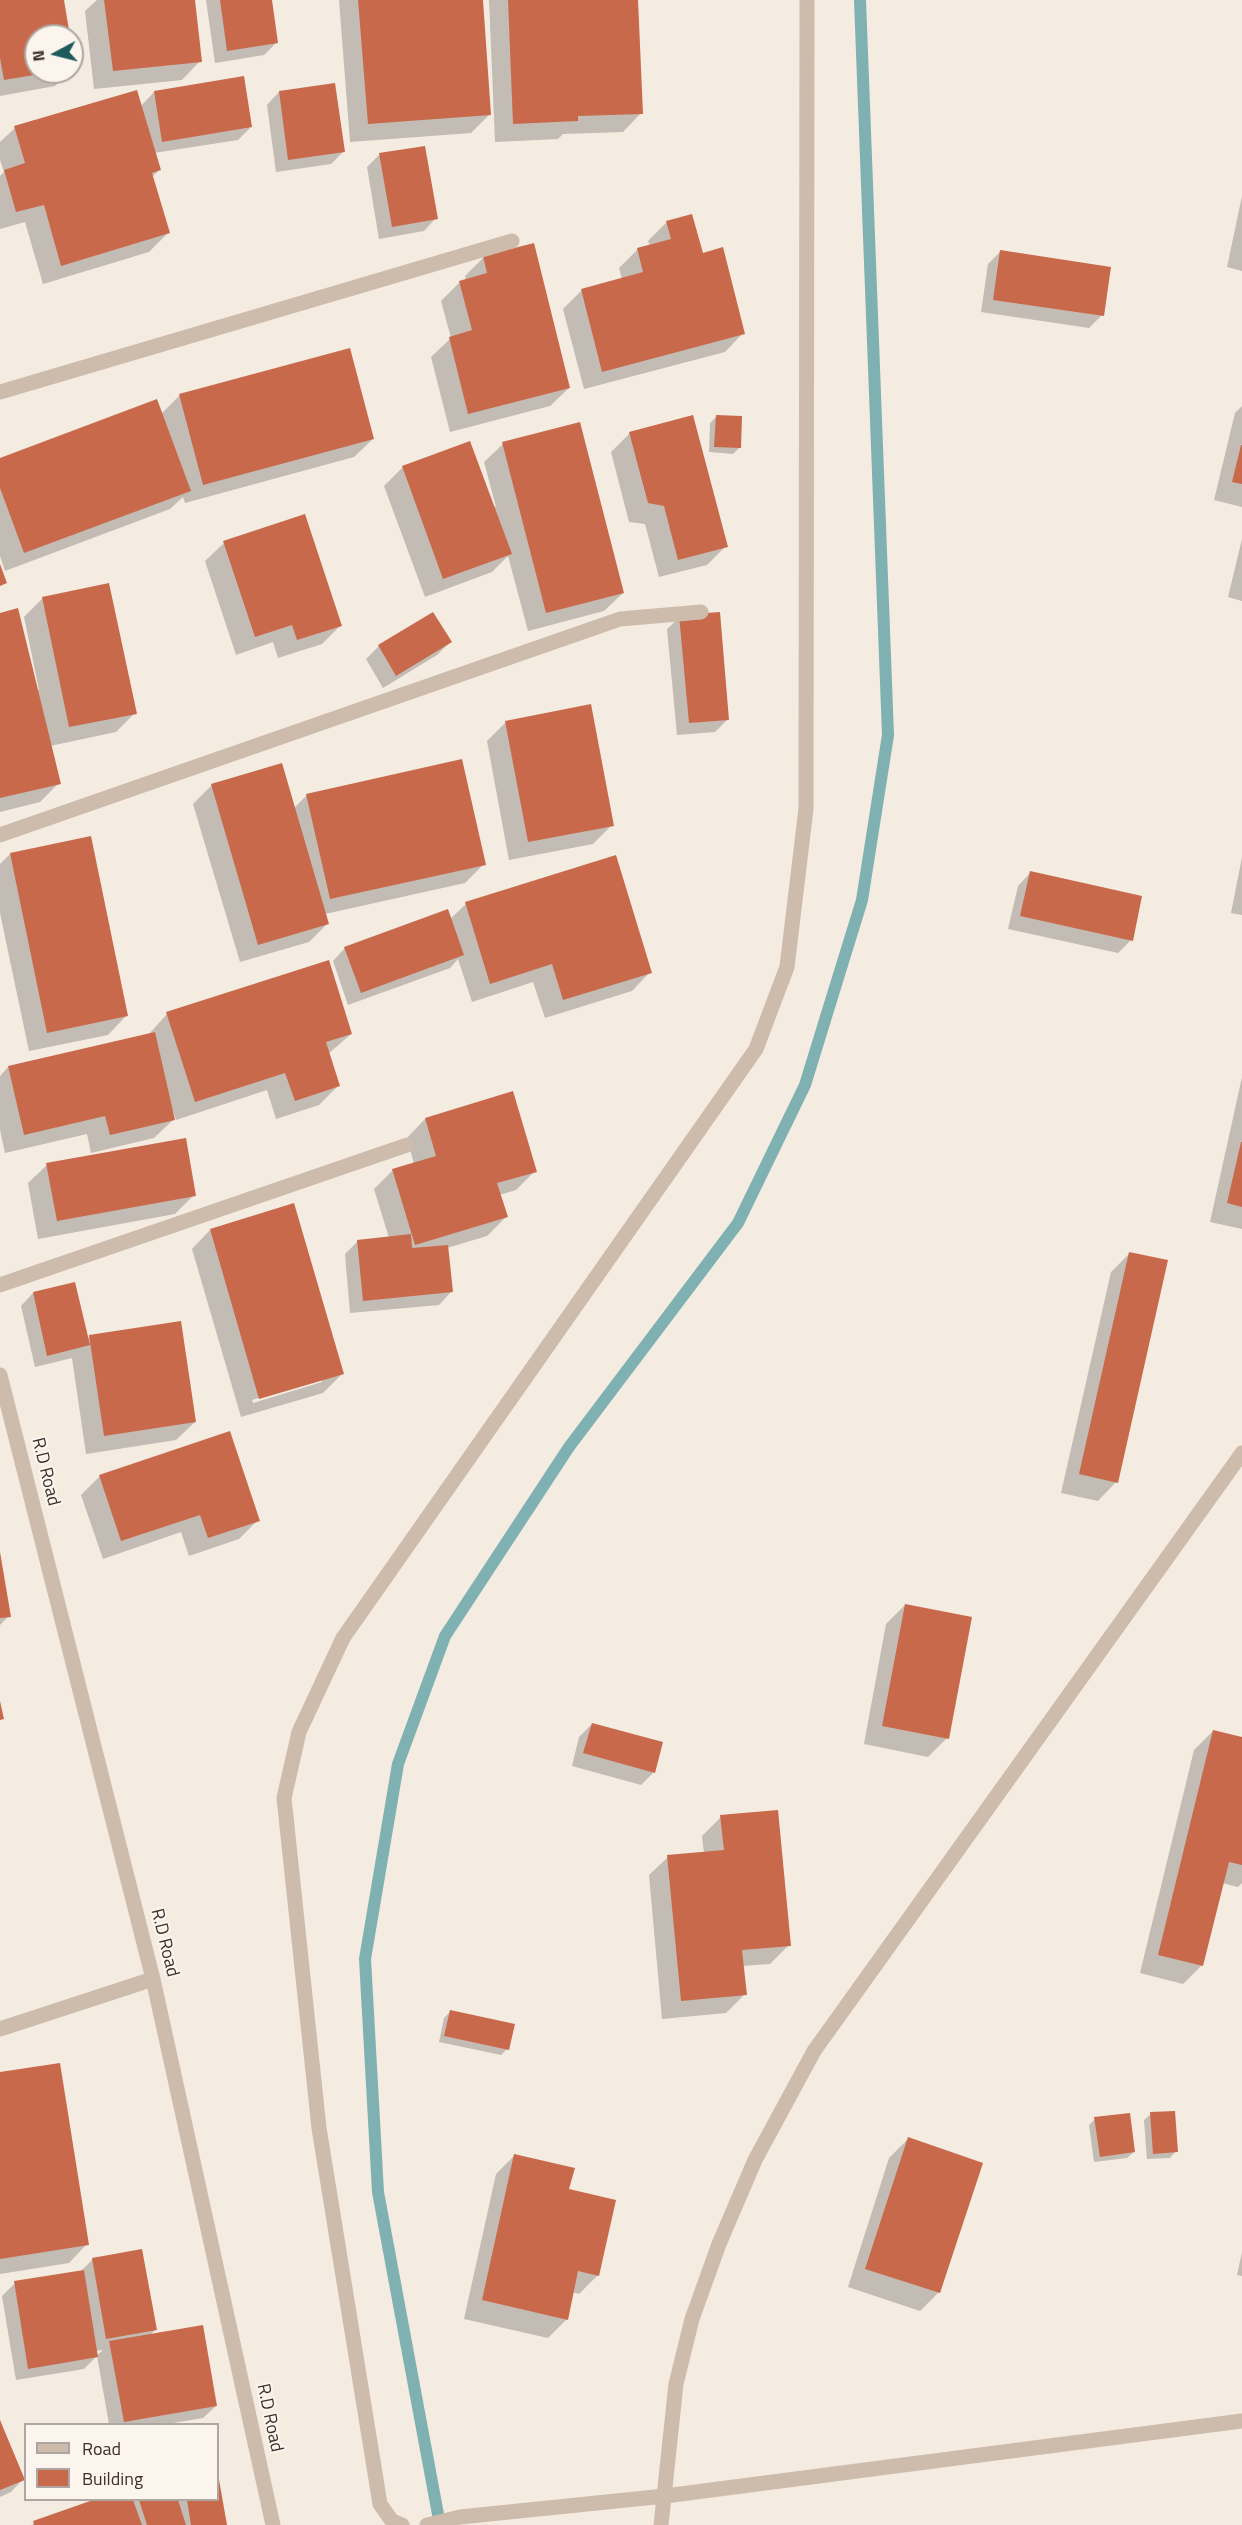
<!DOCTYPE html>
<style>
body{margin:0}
#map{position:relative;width:1242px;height:2525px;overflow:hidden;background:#f4ebe1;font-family:"Titillium Web",sans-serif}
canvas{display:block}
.legend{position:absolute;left:24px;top:2423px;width:195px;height:78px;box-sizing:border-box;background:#fbf5ee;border:2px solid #aea6a0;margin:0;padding:8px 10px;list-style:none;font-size:18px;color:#3b302b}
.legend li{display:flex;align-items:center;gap:12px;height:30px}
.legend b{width:30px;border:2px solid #aea6a0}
.north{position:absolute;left:24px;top:24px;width:60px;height:60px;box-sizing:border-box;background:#fbf5ee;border:2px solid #aea6a0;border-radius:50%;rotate:263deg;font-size:16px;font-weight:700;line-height:24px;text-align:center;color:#3b302b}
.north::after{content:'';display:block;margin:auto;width:21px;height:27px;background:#1f5a5e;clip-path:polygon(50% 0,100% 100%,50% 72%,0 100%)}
</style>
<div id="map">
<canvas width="1242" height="2525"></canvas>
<ul class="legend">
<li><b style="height:8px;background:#cdbbac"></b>Road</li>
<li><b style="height:16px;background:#c8694b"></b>Building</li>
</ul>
<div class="north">N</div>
</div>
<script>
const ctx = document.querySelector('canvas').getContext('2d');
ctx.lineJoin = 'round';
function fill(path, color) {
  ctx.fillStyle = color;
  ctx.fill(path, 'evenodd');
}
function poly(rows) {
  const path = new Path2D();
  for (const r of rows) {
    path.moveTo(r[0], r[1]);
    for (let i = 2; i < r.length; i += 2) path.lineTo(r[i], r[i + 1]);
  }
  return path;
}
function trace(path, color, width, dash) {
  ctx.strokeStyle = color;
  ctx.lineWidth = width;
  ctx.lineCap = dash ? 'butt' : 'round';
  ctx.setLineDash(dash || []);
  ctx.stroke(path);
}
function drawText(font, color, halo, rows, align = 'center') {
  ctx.font = font + ' "Titillium Web",sans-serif';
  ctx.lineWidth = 4.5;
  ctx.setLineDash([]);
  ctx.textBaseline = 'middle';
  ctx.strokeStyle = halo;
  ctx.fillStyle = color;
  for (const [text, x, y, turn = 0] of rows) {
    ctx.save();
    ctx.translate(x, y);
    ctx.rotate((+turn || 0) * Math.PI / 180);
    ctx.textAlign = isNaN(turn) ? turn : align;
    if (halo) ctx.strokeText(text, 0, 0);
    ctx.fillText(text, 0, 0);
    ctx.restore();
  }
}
fill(poly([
 [0,0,62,0,68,36,36,36,36,72,70,72,55,86,0,96],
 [97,0,194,0,200,61,182,80,94,89,85,11],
 [206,0,270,0,276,43,264,55,215,63],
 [339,0,481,0,490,114,471,133,350,142],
 [489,0,637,0,641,113,623,132,563,134,558,139,495,142],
 [154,92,251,127,238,140,154,153,159,170,152,177,168,233,149,252,43,284,25,222,0,229,0,176,4,172,0,160,0,142,15,128,140,107],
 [279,92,344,151,331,164,276,172,267,105],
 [380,154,436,218,424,231,379,239,367,167],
 [1242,196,1242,271,1227,267],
 [667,222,702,254,743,333,725,352,584,389,563,309,582,290,622,279,619,268,638,249,650,246,648,241],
 [1000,252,1102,315,1089,328,981,312,988,264],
 [484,257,569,388,550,406,450,432,431,357,451,338,441,301,460,282,466,280,465,276],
 [180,395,373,439,354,457,185,503,183,497,170,509,5,571,0,556,0,459,161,414],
 [1242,406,1242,507,1214,500,1235,413],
 [716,417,739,448,733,454,709,452,710,423],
 [630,433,726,546,707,565,659,577,645,524,629,522,611,452],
 [503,444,623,593,604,611,528,631,508,556,492,572,425,597,384,486,403,467,496,507,484,462],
 [1242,539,1242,601,1228,597],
 [224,543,341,625,322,644,278,658,273,642,236,655,205,561],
 [43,598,135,713,116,732,50,746,59,783,40,802,0,812,0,614,37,691,39,690,24,617],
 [432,614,450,642,437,655,383,688,366,659,379,646],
 [680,617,728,719,715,732,677,735,667,629],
 [506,722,612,825,593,844,509,860,487,741],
 [212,785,294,808,307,795,484,864,465,883,325,914,327,924,309,942,240,962,193,804],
 [10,854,126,1016,108,1035,29,1051,0,913,0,864],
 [1242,857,1242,915,1231,913],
 [1030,873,1131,940,1118,953,1008,929,1018,886],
 [466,904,650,972,632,991,545,1018,533,982,472,1002,458,959,450,968,348,1005,333,961,345,948,450,919],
 [167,1014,351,1034,328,1054,338,1086,319,1105,276,1119,267,1090,176,1120,173,1111,171,1111,173,1120,154,1138,91,1153,87,1134,5,1153,0,1130,0,1076,8,1067,149,1034],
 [1242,1077,1242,1229,1210,1222],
 [425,1119,535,1171,516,1190,499,1195,506,1217,487,1236,447,1248,451,1292,439,1305,350,1313,345,1254,357,1242,389,1238,374,1189,393,1170,414,1164,407,1138],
 [47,1165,194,1195,175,1214,38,1239,28,1183],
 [210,1230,342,1374,323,1393,241,1417,192,1249],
 [322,1379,322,1382,253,1403,252,1400],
 [1130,1253,1116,1482,1098,1501,1061,1493,1111,1272],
 [33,1293,87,1339,90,1336,195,1422,176,1440,86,1454,72,1358,35,1367,21,1306],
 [100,1476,258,1520,239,1539,189,1556,181,1532,103,1559,81,1495],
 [0,1553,9,1616,0,1625],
 [905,1605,947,1738,928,1757,864,1744,886,1624],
 [592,1724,654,1772,641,1785,572,1766,579,1737],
 [1213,1731,1242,1739,1242,1883,1238,1887,1222,1883,1202,1965,1183,1984,1140,1973,1194,1750],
 [721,1817,789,1945,770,1964,742,1966,745,1994,726,2013,662,2019,649,1875,668,1857,704,1853,702,1836],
 [450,2012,507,2049,501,2055,439,2042,444,2018],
 [0,2074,87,2244,69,2263,0,2274],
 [1151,2114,1176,2151,1170,2158,1147,2159,1144,2120],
 [1095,2119,1134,2152,1127,2158,1094,2162,1089,2125],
 [908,2139,939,2292,920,2311,848,2287,889,2158],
 [515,2155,568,2190,598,2275,579,2294,572,2292,567,2319,548,2338,464,2319,496,2174],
 [1242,2252,1242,2276,1237,2275],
 [93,2259,155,2330,149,2336,216,2406,203,2418,167,2424,109,2424,97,2356,84,2369,16,2380,2,2296,15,2283,80,2272],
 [103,2350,96,2356,95,2351],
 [0,2423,23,2479,11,2492,0,2497],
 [218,2475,225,2525,31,2525,97,2500,218,2500]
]), '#0003');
trace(poly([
 [440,2525,378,2192,365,1959,398,1764,445,1636,569,1447,738,1223,805,1085,862,900,888,735,860,0]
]), '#7fb0b2', 12);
fill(poly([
 [0,0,64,0,70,36,36,36,36,72,46,73,4,80,0,58],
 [104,0,195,0,202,62,113,71],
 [220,0,272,0,278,43,227,51],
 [358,0,483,0,491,115,368,124],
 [508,0,638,0,643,114,578,116,578,121,513,124],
 [72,54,76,68,72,69],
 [244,76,252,127,162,142,154,91],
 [335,83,345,152,288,160,279,91],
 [137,90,161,170,152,173,170,233,61,266,44,205,16,212,4,170,25,163,14,126],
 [425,146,438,219,392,227,379,153],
 [692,214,703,253,723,247,745,334,602,372,581,289,643,272,637,248,671,239,666,221],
 [534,243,570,388,468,414,449,337,472,330,459,281,487,273,483,256],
 [1000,250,1111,267,1104,316,993,300],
 [350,348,374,439,203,485,179,394],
 [157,399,191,491,24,553,0,488,0,458],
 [693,415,728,547,678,560,664,506,648,503,629,432],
 [716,415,742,416,741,448,714,447],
 [580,422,624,593,546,613,502,442],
 [470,441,512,554,443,579,402,466],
 [1241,445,1242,445,1242,484,1232,482],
 [305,514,342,626,297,640,292,625,255,637,223,541],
 [0,564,7,583,0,586],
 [109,583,137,714,69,727,42,597],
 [18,608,61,784,0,798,0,613],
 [433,612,452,642,396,676,378,645],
 [720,612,729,720,689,723,679,615],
 [591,704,614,826,528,842,505,721],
 [462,759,486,865,330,899,306,794],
 [282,763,329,924,258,945,211,784],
 [91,836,128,1016,47,1033,10,853],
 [616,855,652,973,563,1000,552,964,490,984,465,902],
 [1030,871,1142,896,1133,941,1020,916],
 [448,909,464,955,361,993,344,947],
 [329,960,352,1034,326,1042,340,1086,295,1101,285,1073,195,1102,166,1012],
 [155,1032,175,1120,110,1135,105,1116,24,1135,8,1066],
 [513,1091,537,1172,497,1183,508,1217,415,1245,392,1169,436,1156,425,1118],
 [186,1138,196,1196,57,1221,46,1163],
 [1241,1142,1242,1142,1242,1207,1227,1203],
 [294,1203,344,1374,259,1399,210,1229],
 [411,1234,412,1248,448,1245,453,1292,363,1301,357,1240],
 [1129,1252,1168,1260,1118,1483,1079,1474],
 [75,1282,90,1345,47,1356,33,1292],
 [181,1321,196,1422,104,1436,89,1335],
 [230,1431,260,1521,208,1538,200,1515,121,1541,99,1475],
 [0,1552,11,1617,0,1618],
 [905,1604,972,1617,949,1739,882,1726],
 [0,1701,4,1719,0,1720],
 [592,1723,663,1742,655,1773,583,1753],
 [1213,1730,1242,1737,1242,1865,1229,1862,1203,1966,1158,1955],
 [778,1810,791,1946,742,1950,747,1995,681,2001,667,1855,724,1850,720,1815],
 [450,2010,515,2024,509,2050,444,2036],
 [60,2063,89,2245,0,2259,0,2072],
 [1175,2111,1178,2152,1153,2154,1150,2112],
 [1130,2113,1135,2152,1100,2157,1094,2117],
 [908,2137,983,2163,940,2293,865,2269],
 [514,2154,575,2168,569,2189,616,2200,599,2276,578,2271,568,2320,482,2300],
 [142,2249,157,2330,106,2339,92,2258],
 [84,2270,98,2357,28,2369,14,2281],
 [203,2325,217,2406,124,2422,109,2341],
 [0,2420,25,2480,0,2490],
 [218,2474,227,2525,191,2525,187,2500,218,2500],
 [93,2500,133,2500,142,2525,34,2525,33,2521],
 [139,2500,178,2500,186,2525,147,2525]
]), '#c8694b');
trace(poly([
 [402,2525,392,2521,380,2504,319,2128,284,1798,299,1732,343,1638,756,1049,787,967,806,809,807,0],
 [427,2525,460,2517,665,2496,1242,2421],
 [661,2525,676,2384,692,2319,719,2244,755,2160,814,2051,1242,1453]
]), '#cdbbac', 15);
trace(poly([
 [0,392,512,241],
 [0,835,620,619,701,612],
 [0,1285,407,1145],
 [0,1375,153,1979,273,2525],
 [0,2029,153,1979]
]), '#cdbbac', 15);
drawText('18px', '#3b302b', '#fbf5ee', [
 ["R.D Road",45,1472,76],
 ["R.D Road",164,1943,76],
 ["R.D Road",269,2418,78]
]);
</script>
